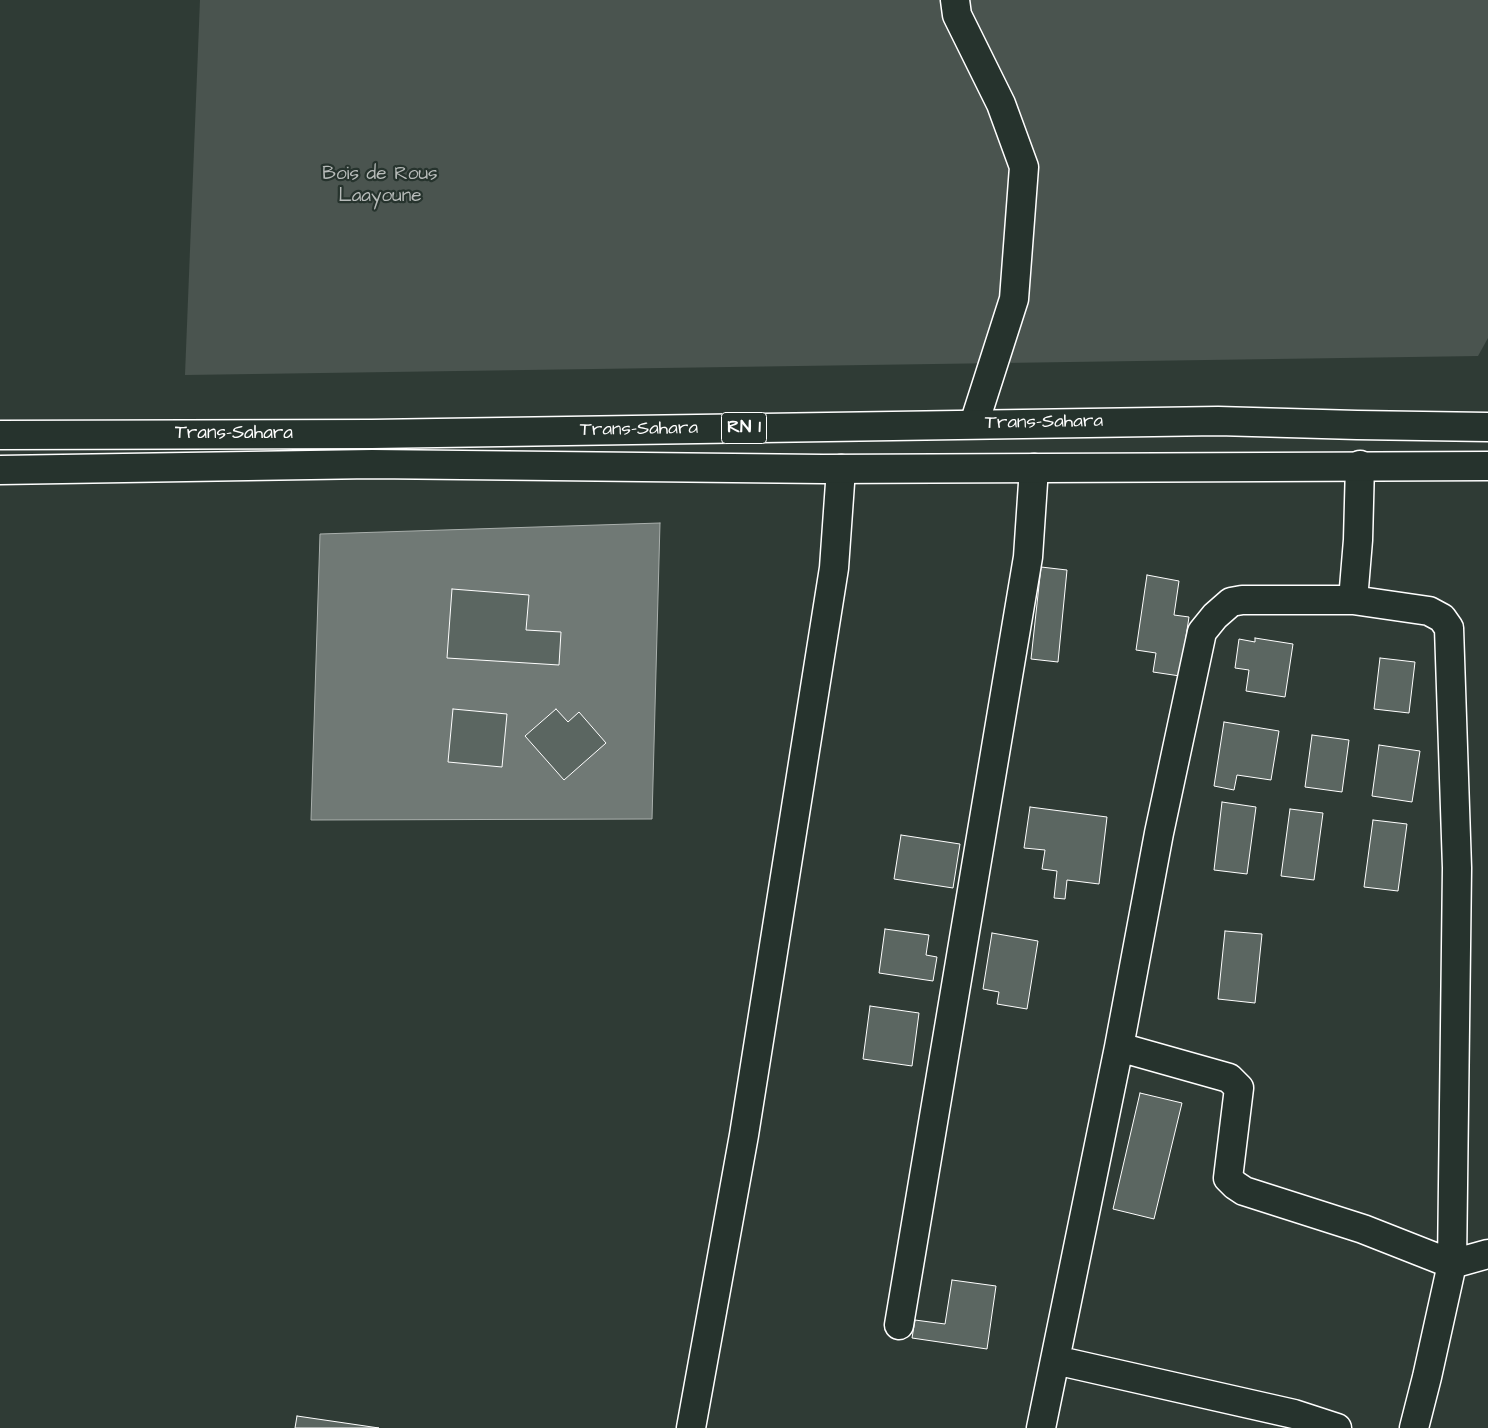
<!DOCTYPE html>
<style>
body{margin:0}
canvas{display:block;background:#2f3b35}
</style>
<canvas width="1488" height="1428"></canvas>
<script>
const ctx = document.querySelector('canvas').getContext('2d');
ctx.lineJoin = 'round';
function fill(path, color) {
  ctx.fillStyle = color;
  ctx.fill(path, 'evenodd');
}
function poly(rows) {
  const path = new Path2D();
  for (const r of rows) {
    path.moveTo(r[0], r[1]);
    for (let i = 2; i < r.length; i += 2) path.lineTo(r[i], r[i + 1]);
  }
  return path;
}
function trace(path, color, width, dash) {
  ctx.strokeStyle = color;
  ctx.lineWidth = width;
  ctx.lineCap = dash ? 'butt' : 'round';
  ctx.setLineDash(dash || []);
  ctx.stroke(path);
}
function drawText(font, color, halo, rows, align = 'center') {
  ctx.font = font + ' "Architects Daughter",sans-serif';
  ctx.lineWidth = 4.5;
  ctx.setLineDash([]);
  ctx.textBaseline = 'middle';
  ctx.strokeStyle = halo;
  ctx.fillStyle = color;
  for (const [text, x, y, turn = 0] of rows) {
    ctx.save();
    ctx.translate(x, y);
    ctx.rotate((+turn || 0) * Math.PI / 180);
    ctx.textAlign = isNaN(turn) ? turn : align;
    if (halo) ctx.strokeText(text, 0, 0);
    ctx.fillText(text, 0, 0);
    ctx.restore();
  }
}
fill(poly([
 [200,0,1488,0,1488,338,1478,356,185,375]
]), '#4a544f');
const water = poly([
 [660,523,652,819,311,820,320,534,660,523]
]);
fill(water, '#707975');
trace(water, '#a9afac', 1);
const building = poly([
 [1041,567,1067,570,1058,662,1031,659,1041,567],
 [1147,575,1179,581,1174,615,1189,617,1180,676,1153,672,1156,653,1136,650,1147,575],
 [452,589,529,595,526,630,561,632,559,665,447,658,452,589],
 [1255,638,1293,644,1285,697,1246,691,1249,670,1235,668,1239,639,1255,642,1255,638],
 [1380,658,1415,662,1409,713,1374,709,1380,658],
 [453,709,507,714,502,767,448,762,453,709],
 [556,709,568,722,579,712,606,743,564,780,525,736,556,709],
 [1224,722,1279,731,1271,780,1237,775,1234,790,1214,786,1224,722],
 [1312,735,1349,740,1342,792,1305,787,1312,735],
 [1379,745,1420,751,1412,802,1372,796,1379,745],
 [1222,802,1256,807,1247,874,1214,870,1222,802],
 [1030,807,1107,817,1099,884,1067,880,1065,899,1054,898,1057,871,1042,869,1045,850,1024,848,1030,807],
 [1290,809,1323,813,1314,880,1281,876,1290,809],
 [1373,820,1407,824,1398,891,1364,887,1373,820],
 [901,835,960,844,953,888,894,879,901,835],
 [885,929,929,935,926,955,937,957,933,981,879,973,885,929],
 [1225,931,1262,934,1255,1003,1218,999,1225,931],
 [992,933,1038,941,1027,1009,997,1004,999,992,983,989,992,933],
 [870,1006,919,1013,912,1066,863,1059,870,1006],
 [1140,1093,1182,1103,1154,1219,1113,1209,1140,1093],
 [952,1280,996,1286,987,1349,912,1338,915,1320,945,1324,952,1280],
 [297,1416,379,1428,295,1428,297,1416]
]);
fill(building, '#5b6661');
trace(building, '#fff', 1);
const minor = poly([
 [955,0,957,15,1001,104,1024,167,1014,299,974,424],
 [1353,600,1358,540,1360,465],
 [1119,1047,1229,1078,1239,1088,1228,1178,1235,1185,1244,1191,1363,1229,1452,1264,1488,1254],
 [899,1325,1028,557,1034,468],
 [1055,1360,1294,1414,1337,1428],
 [691,1428,744,1135,834,568,841,469],
 [1041,1428,1119,1047,1159,833,1202,632,1215,616,1231,602,1242,600,1353,600,1429,611,1442,618,1449,628,1457,868,1452,1264,1427,1377,1414,1428]
]);
const highway = poly([
 [0,435,372,434,1218,421,1357,425,1488,427],
 [0,470,372,464,823,469,1488,466]
]);
trace(minor, '#fff', 31);
trace(highway, '#fff', 31);
trace(minor, '#26332d', 28);
trace(highway, '#26332d', 28);
for (const [x, y, w] of [
 [744,428,45]
]) {
  const box = new Path2D();
  box.roundRect(x - w / 2, y - 15.5, w, 31, 4);
  ctx.fillStyle = '#26332d';
  ctx.fill(box);
  trace(box, '#fff', 1);
}
drawText('bold 18px', '#fff', null, [
 ["RN 1",744,428]
]);
drawText('19px', '#b7bbb9', '#26332d', [
 ["Bois de Rous",380,175],
 ["Laayoune",380,197]
]);
drawText('19px', '#fff', '#26332d', [
 ["Trans-Sahara",1044,423,-1],
 ["Trans-Sahara",639,430,-1],
 ["Trans-Sahara",234,434]
]);
</script>
